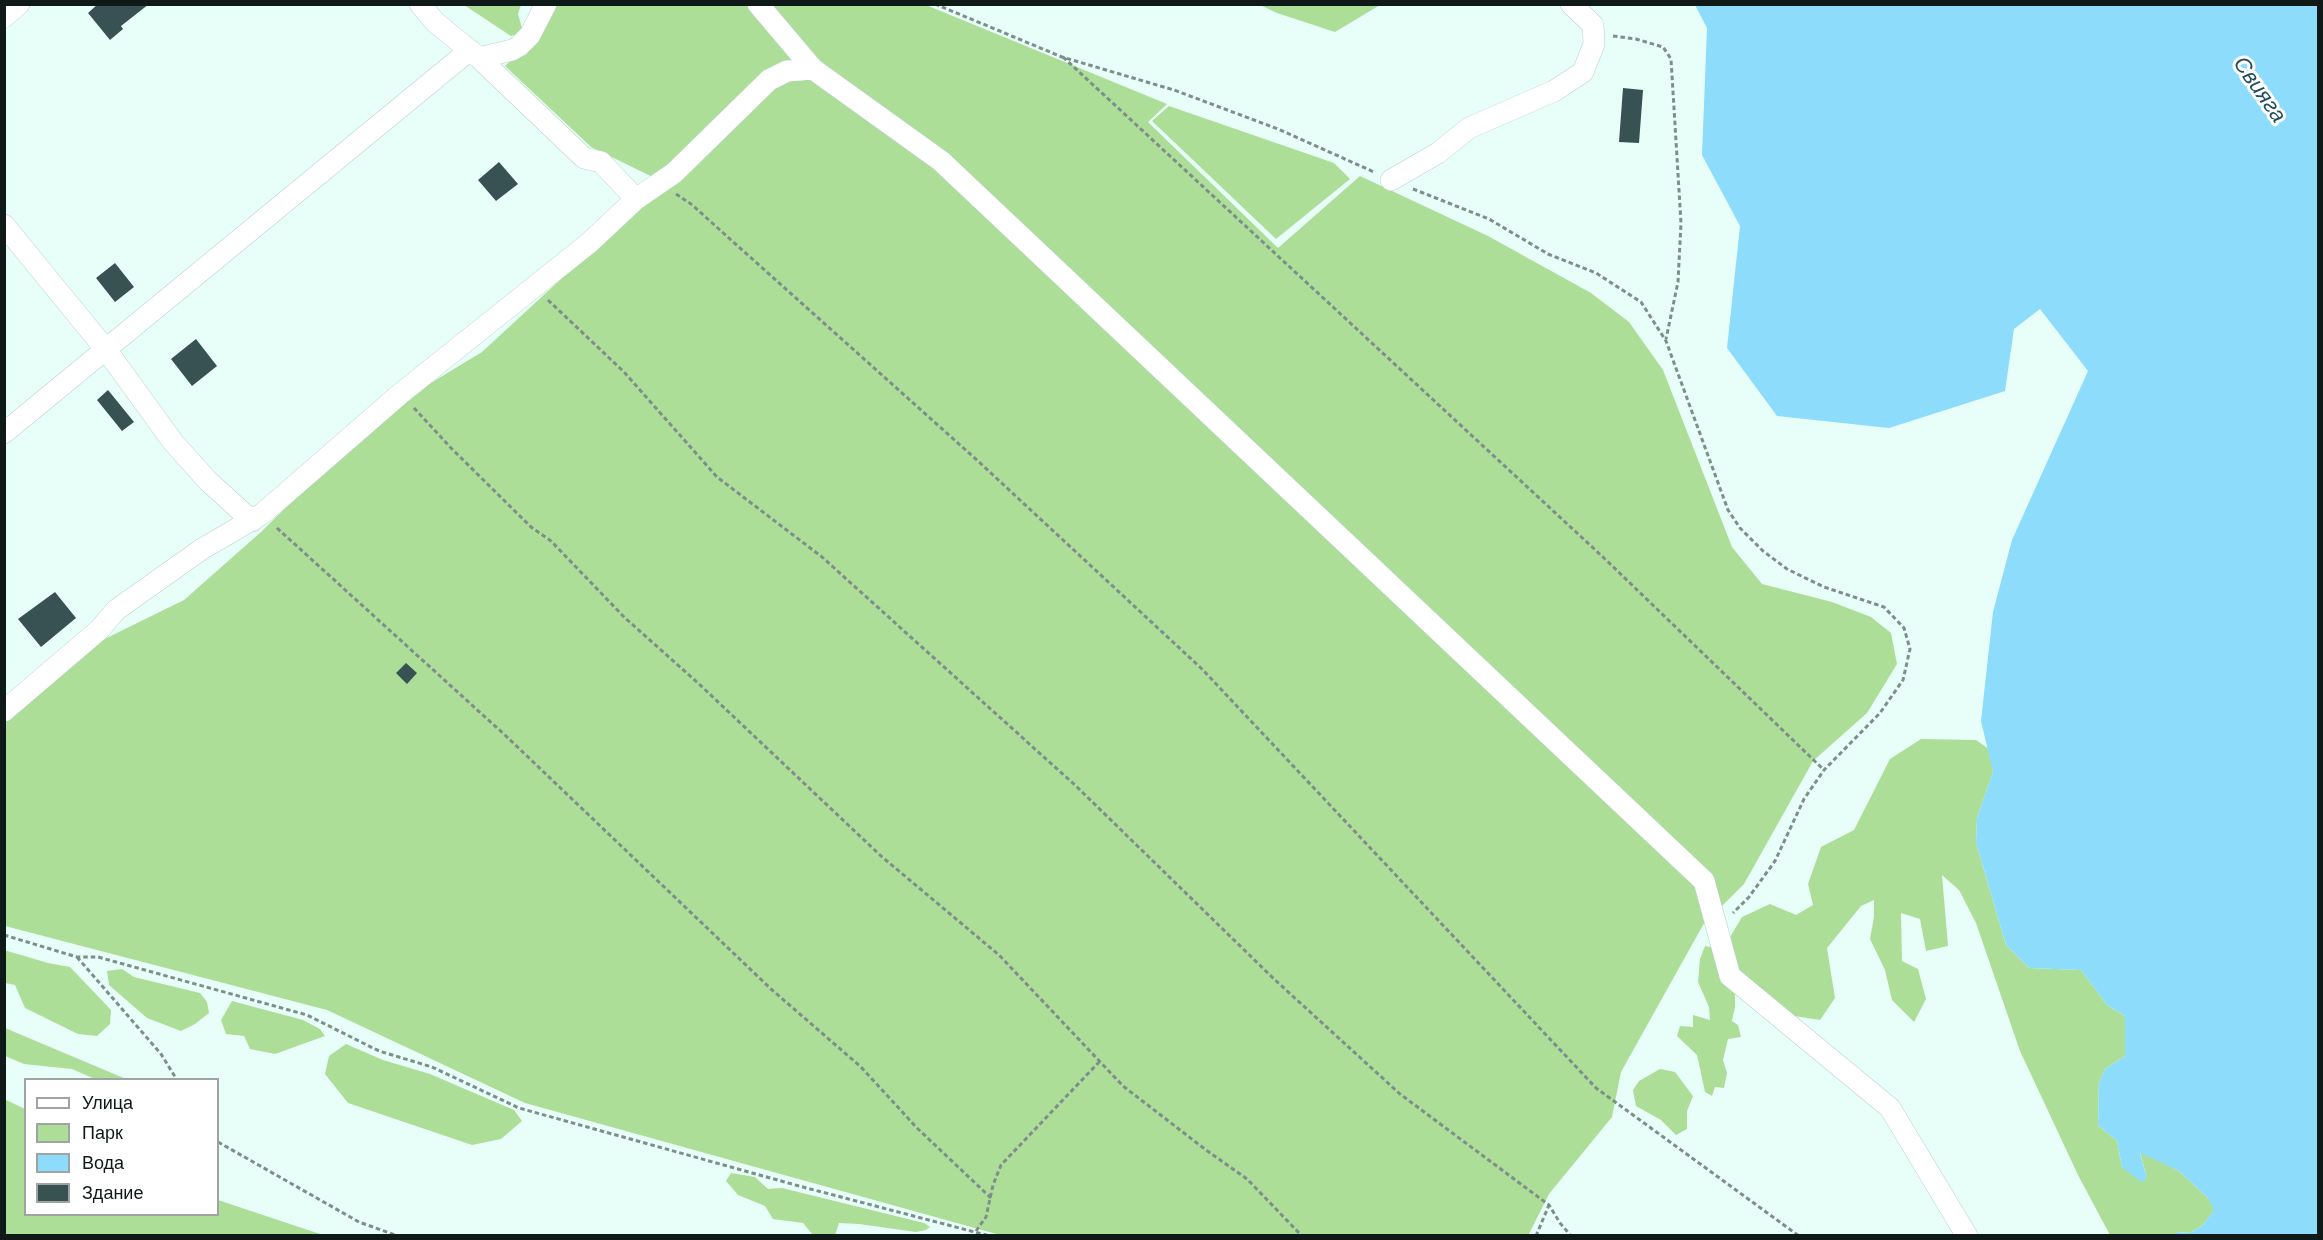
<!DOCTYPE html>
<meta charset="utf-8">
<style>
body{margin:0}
#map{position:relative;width:2323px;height:1240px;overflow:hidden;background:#e7fef9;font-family:Arial,sans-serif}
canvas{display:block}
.frame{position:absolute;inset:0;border:6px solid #0f1917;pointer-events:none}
.legend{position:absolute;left:24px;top:1078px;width:195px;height:138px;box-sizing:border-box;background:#fff;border:2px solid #9fa3a2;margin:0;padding:8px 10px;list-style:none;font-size:18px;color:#0f1917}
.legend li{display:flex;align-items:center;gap:12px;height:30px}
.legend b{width:30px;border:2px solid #9fa3a2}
</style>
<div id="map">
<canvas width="2323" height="1240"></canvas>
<div class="frame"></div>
<ul class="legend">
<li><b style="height:8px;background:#fff"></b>Улица</li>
<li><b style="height:16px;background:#adde98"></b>Парк</li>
<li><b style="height:16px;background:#8ddcfc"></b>Вода</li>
<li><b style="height:16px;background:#385153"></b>Здание</li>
</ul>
</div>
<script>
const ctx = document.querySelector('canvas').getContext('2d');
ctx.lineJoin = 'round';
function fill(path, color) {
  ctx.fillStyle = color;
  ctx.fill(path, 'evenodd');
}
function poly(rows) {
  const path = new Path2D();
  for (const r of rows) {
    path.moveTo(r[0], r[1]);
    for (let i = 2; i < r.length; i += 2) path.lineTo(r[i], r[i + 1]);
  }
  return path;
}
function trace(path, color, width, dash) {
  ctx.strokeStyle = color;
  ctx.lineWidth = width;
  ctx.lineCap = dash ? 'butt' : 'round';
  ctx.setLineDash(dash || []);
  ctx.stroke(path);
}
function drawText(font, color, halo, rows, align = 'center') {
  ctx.font = font + ' Arial,sans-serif';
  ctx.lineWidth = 6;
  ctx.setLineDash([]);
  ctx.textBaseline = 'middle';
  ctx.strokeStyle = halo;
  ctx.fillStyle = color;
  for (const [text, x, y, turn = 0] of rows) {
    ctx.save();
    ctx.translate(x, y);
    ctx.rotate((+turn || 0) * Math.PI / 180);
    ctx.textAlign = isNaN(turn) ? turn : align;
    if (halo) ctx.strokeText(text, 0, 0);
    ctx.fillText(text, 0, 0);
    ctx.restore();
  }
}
fill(poly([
 [552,4,926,5,1167,104,1148,122,1278,248,1360,176,1488,236,1591,293,1629,322,1663,370,1732,547,1762,584,1832,602,1871,617,1891,633,1897,664,1867,713,1813,761,1744,884,1703,925,1621,1072,1612,1117,1549,1194,1528,1236,1000,1235,525,1103,327,1010,5,926,4,711,70,656,184,600,261,532,341,453,401,401,482,352,665,183,591,147,505,66,533,40],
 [464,5,521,5,518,14,523,32,511,36],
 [1260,5,1380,5,1335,32,1277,13],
 [1169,106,1334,163,1350,179,1276,239,1152,121],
 [1921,739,1976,740,1989,749,1993,772,1977,818,1976,843,2006,945,2029,968,2081,970,2107,1005,2125,1016,2125,1056,2105,1069,2099,1083,2098,1125,2117,1141,2122,1167,2147,1178,2140,1152,2179,1171,2208,1198,2215,1209,2203,1225,2190,1233,2177,1232,2176,1236,2110,1235,2078,1175,2020,1051,1976,923,1959,890,1942,875,1948,946,1926,951,1920,919,1901,913,1902,961,1918,969,1926,999,1914,1022,1892,1000,1885,970,1870,939,1874,917,1874,900,1861,906,1827,948,1835,998,1820,1020,1788,1015,1736,967,1727,942,1742,917,1770,904,1796,915,1813,905,1808,884,1821,847,1854,830,1890,759],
 [1705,946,1711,947,1725,980,1735,994,1735,1007,1732,1021,1738,1025,1741,1037,1728,1039,1723,1060,1727,1073,1724,1088,1715,1087,1712,1096,1705,1092,1697,1055,1677,1036,1680,1026,1693,1027,1693,1015,1710,1020,1709,1007,1698,982,1700,959],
 [4,950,48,963,70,967,111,1010,110,1024,97,1036,78,1034,25,1008,15,985,5,983],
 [122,969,134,977,200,993,207,1002,209,1013,195,1024,181,1031,147,1018,109,985,107,971],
 [232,1001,303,1020,320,1029,325,1036,275,1054,250,1049,244,1036,226,1034,221,1020],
 [5,1028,126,1079,95,1079,72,1069,24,1064,5,1056],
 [346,1044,383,1060,430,1074,514,1110,522,1121,501,1139,472,1145,348,1103,325,1074,329,1056],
 [1660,1069,1675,1072,1693,1096,1687,1111,1687,1129,1676,1135,1661,1120,1636,1106,1633,1090,1639,1081],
 [4,1099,25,1109,26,1214,218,1214,218,1200,323,1235,5,1235],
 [731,1173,755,1177,768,1189,782,1188,924,1223,930,1227,926,1230,916,1232,859,1224,839,1223,835,1235,813,1235,803,1223,773,1219,765,1206,738,1195,726,1181]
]), '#adde98');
fill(poly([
 [1695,5,2318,5,2318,1235,2176,1235,2176,1232,2190,1233,2203,1225,2214,1210,2208,1198,2179,1171,2140,1153,2147,1178,2141,1182,2122,1167,2117,1141,2098,1125,2099,1083,2105,1069,2125,1056,2125,1016,2107,1005,2081,970,2029,968,2006,945,1976,843,1977,818,1993,772,1981,721,1993,612,2012,540,2088,371,2040,309,2014,329,2005,391,1889,428,1777,416,1727,348,1740,226,1702,155,1707,28]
]), '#8ddcfc');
fill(poly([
 [98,4,149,4,121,26,123,29,110,40,88,13],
 [1623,88,1643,90,1639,143,1619,142],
 [499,162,518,184,496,201,478,180],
 [115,263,134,287,115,302,96,278],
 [196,339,217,366,192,386,171,359],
 [108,390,134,422,122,431,97,400],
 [55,592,76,618,41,647,18,619],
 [406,663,417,673,407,684,396,673]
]), '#385153');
const minor = poly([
 [758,4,813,69,941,161,1704,881,1730,976,1890,1108,1967,1236],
 [4,17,19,4],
 [479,58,512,50,519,46,530,35,546,4],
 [1391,180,1438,153,1469,128,1554,91,1583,72,1594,44,1593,25,1571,4],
 [636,199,674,173,769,80,787,71,813,69],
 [4,225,107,351,173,442,208,481,252,521],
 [4,433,470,50],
 [4,711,100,629,116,610,202,549,262,514,400,394,589,243,636,199,601,162,584,158,479,58,435,22,420,4]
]);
trace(minor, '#b8d3cd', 22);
trace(poly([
 [935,4,1062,57,1174,90,1278,129,1374,172],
 [1613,36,1636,39,1663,47,1671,59,1681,223,1678,282,1666,339],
 [1063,57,1604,558,1824,770],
 [1413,189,1489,219,1548,254,1596,273,1641,302,1666,341,1728,510,1740,528,1763,551,1787,569,1824,587,1884,607,1904,628,1910,649,1903,680,1880,713,1824,770,1804,799,1775,861,1749,897,1733,913],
 [676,194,691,204,979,462,1202,669,1596,1088,1799,1236],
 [548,300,624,372,717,477,822,557,1076,786,1274,979,1400,1094,1549,1205,1560,1223,1571,1236],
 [414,408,451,448,531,527,551,541,625,618,698,683,881,856,999,955,1123,1086,1206,1150,1247,1179,1302,1236],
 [277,528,506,736,771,989,861,1067,917,1128,991,1198],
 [4,935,77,957,98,957,307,1015,379,1051,432,1067,519,1108,799,1186,990,1236],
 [77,957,161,1054,177,1080],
 [218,1142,359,1222,398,1236],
 [976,1231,986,1217,993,1185,1001,1165,1100,1061],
 [1536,1236,1549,1205]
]), '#7d8e8b', 3, [4.5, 3]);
trace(minor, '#fff', 21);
drawText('italic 22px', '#204e5e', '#fff', [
 ["Свияга",2259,90,55]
]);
</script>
